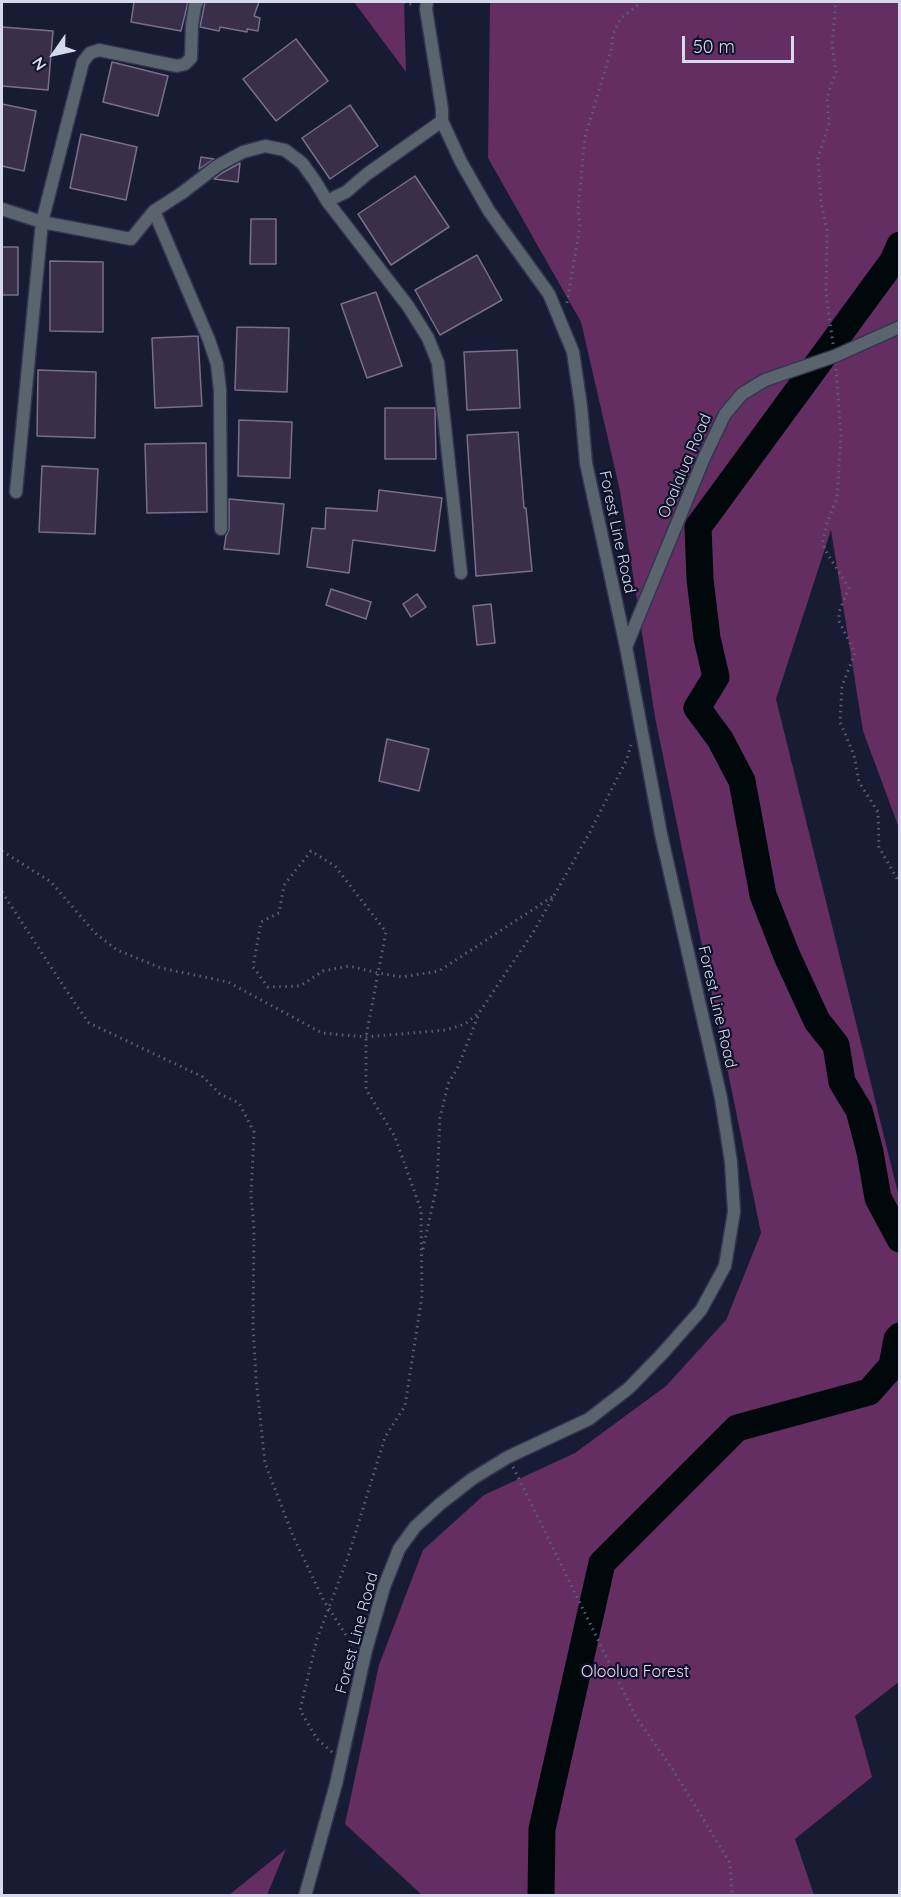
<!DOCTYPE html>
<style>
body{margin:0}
#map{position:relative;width:901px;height:1897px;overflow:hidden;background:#171b34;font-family:Quicksand,sans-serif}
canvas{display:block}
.frame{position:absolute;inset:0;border:3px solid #d5d9eb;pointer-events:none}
.north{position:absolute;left:24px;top:24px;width:60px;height:60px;-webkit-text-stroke:4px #0e1229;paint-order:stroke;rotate:236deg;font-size:16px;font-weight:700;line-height:24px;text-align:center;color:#d5d9eb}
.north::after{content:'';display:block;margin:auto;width:21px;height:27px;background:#d5d9eb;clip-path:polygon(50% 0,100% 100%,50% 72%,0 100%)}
.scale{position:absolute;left:682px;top:36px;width:112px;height:27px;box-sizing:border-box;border:3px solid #d5d9eb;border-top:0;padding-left:8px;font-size:18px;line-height:21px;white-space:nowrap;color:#d5d9eb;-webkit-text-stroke:4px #0e1229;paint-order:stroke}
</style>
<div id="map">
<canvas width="901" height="1897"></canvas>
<div class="frame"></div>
<div class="north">N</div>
<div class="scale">50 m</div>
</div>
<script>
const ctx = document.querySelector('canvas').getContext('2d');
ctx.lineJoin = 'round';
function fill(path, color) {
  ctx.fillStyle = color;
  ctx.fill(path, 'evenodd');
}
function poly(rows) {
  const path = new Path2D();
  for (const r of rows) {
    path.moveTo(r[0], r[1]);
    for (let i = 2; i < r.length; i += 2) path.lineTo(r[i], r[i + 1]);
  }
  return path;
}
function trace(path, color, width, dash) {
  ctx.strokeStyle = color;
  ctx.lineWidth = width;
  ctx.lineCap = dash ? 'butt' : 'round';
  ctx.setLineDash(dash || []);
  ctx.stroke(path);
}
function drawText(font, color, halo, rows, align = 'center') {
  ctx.font = font + ' Quicksand,sans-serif';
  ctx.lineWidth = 4.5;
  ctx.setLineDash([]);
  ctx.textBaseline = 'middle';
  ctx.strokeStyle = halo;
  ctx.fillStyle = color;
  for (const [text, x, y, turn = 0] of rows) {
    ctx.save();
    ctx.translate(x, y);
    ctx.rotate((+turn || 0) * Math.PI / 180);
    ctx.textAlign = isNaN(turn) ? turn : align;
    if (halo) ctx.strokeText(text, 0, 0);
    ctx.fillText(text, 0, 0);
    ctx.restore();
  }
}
fill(poly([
 [354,2,404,2,406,72],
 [490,2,899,2,899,828,863,731,831,530,776,699,899,1197,900,1681,855,1716,872,1777,795,1839,814,1895,422,1895,345,1824,379,1665,423,1550,484,1495,575,1453,666,1386,726,1320,761,1233,655,717,620,491,581,322,488,158],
 [286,1849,267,1895,229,1895]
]), '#642e62');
trace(poly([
 [900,245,893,261,698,527,700,579,707,638,716,677,697,708,720,739,742,781,763,895,787,956,817,1021,836,1045,842,1082,859,1110,870,1152,878,1198,900,1239],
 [541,1896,542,1829,602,1563,737,1428,869,1392,892,1366,897,1339,900,1336]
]), '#00080c', 27);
const building = poly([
 [134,2,188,2,181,31,131,22,134,2],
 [205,2,259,2,254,16,260,18,258,31,247,29,247,32,220,27,219,31,200,27,205,2],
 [2,27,53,31,48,90,2,86,2,27],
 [296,39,328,81,276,121,243,79,296,39],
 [112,62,168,76,158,116,103,102,112,62],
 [2,104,36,111,24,171,2,166,2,104],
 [350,105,378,146,330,179,302,138,350,105],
 [81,134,137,147,126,200,70,188,81,134],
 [201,157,214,159,199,169,201,157],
 [240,163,238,182,214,179,222,173,240,163],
 [415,176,449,227,391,265,358,214,415,176],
 [251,219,276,219,276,264,250,264,251,219],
 [2,247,18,247,18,295,2,295,2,247],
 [477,255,502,300,440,335,415,290,477,255],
 [50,261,103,262,103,332,50,331,50,261],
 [376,292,402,366,367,378,341,304,376,292],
 [237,327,289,328,287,392,235,390,237,327],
 [198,336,202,406,155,408,152,338,198,336],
 [517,350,520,408,467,410,464,352,517,350],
 [38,370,96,372,95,438,37,436,38,370],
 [385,408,435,408,436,459,385,459,385,408],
 [239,420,292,422,290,478,238,476,239,420],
 [518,432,524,508,526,508,532,571,476,576,467,435,518,432],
 [206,443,207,512,147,513,145,444,206,443],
 [42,466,98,469,95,534,39,532,42,466],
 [379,490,442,498,435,551,353,540,349,573,307,567,312,528,325,529,326,508,377,511,379,490],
 [229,499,284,504,279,554,224,549,226,536,229,529,229,499],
 [331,589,371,602,366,619,326,605,331,589],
 [417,594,426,607,411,617,403,604,417,594],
 [491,604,495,643,477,645,473,606,491,604],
 [387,739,429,749,419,791,379,781,387,739]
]);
fill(building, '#3a2f4a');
trace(building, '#796e8d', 1.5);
const street = poly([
 [327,201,346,192,367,174,442,121],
 [2,209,42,222,131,239,154,211,182,193,217,166,243,152,265,146,285,150,302,163,315,181,327,201,408,306,428,338,438,363,461,573],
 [154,211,209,340,217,364,220,390,221,529],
 [16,492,42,222,83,62,90,53,99,50,177,66,185,64,191,58,192,25,195,6,197,2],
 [626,647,704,458,725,414,742,394,765,380,835,356,900,327],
 [305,1896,336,1784,366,1650,384,1587,399,1549,415,1527,440,1504,472,1479,508,1457,589,1419,629,1388,662,1354,701,1310,725,1266,734,1212,731,1162,721,1098,661,834,626,647,586,463,581,406,573,352,549,294,489,211,461,162,442,121,442,109,426,9,427,2]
]);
trace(street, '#32364e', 15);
trace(poly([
 [404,2,413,5],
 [567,303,580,226,578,209,585,137,611,51,613,34,621,18,642,2],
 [833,344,826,293,827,230,821,203,818,158,829,124,827,97,836,72,832,45,836,2],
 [836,369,841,436,837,498,827,523,823,541,825,550,849,588,839,612,839,621,855,653,842,686,840,722,854,755,859,782,878,812,879,847,900,884],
 [2,851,51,882,95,933,117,950,161,968,228,982,322,1033,366,1037,446,1030,465,1024,479,1013,534,931,590,832,627,759,631,745],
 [2,892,74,1002,89,1023,203,1077,220,1094,239,1103,254,1132,251,1195,254,1229,253,1326,256,1379,265,1463,293,1536,324,1601,353,1646],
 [423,1249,437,1185,440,1118,448,1084,458,1067,478,1016],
 [513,1467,636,1717,673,1770,730,1863,732,1896],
 [332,1752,317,1739,300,1710,317,1639,348,1557,385,1437,405,1406,422,1296,421,1210,395,1137,366,1089,366,1037,373,1000,378,973,386,932,335,866,311,851,284,885,279,913,261,922,253,967,268,987,300,986,323,971,349,966,378,973,402,977,439,971,555,895]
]), '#5b5f76', 3, [1.5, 4.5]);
trace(street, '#59646e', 12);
drawText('16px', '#d5d9eb', '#0e1229', [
 ["Ooalalua Road",685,466,-67],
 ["Forest Line Road",617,532,78],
 ["Forest Line Road",717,1007,77],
 ["Forest Line Road",357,1633,-75]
]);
drawText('16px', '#f9d8f7', '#0e1229', [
 ["Oloolua Forest",635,1672]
]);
</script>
